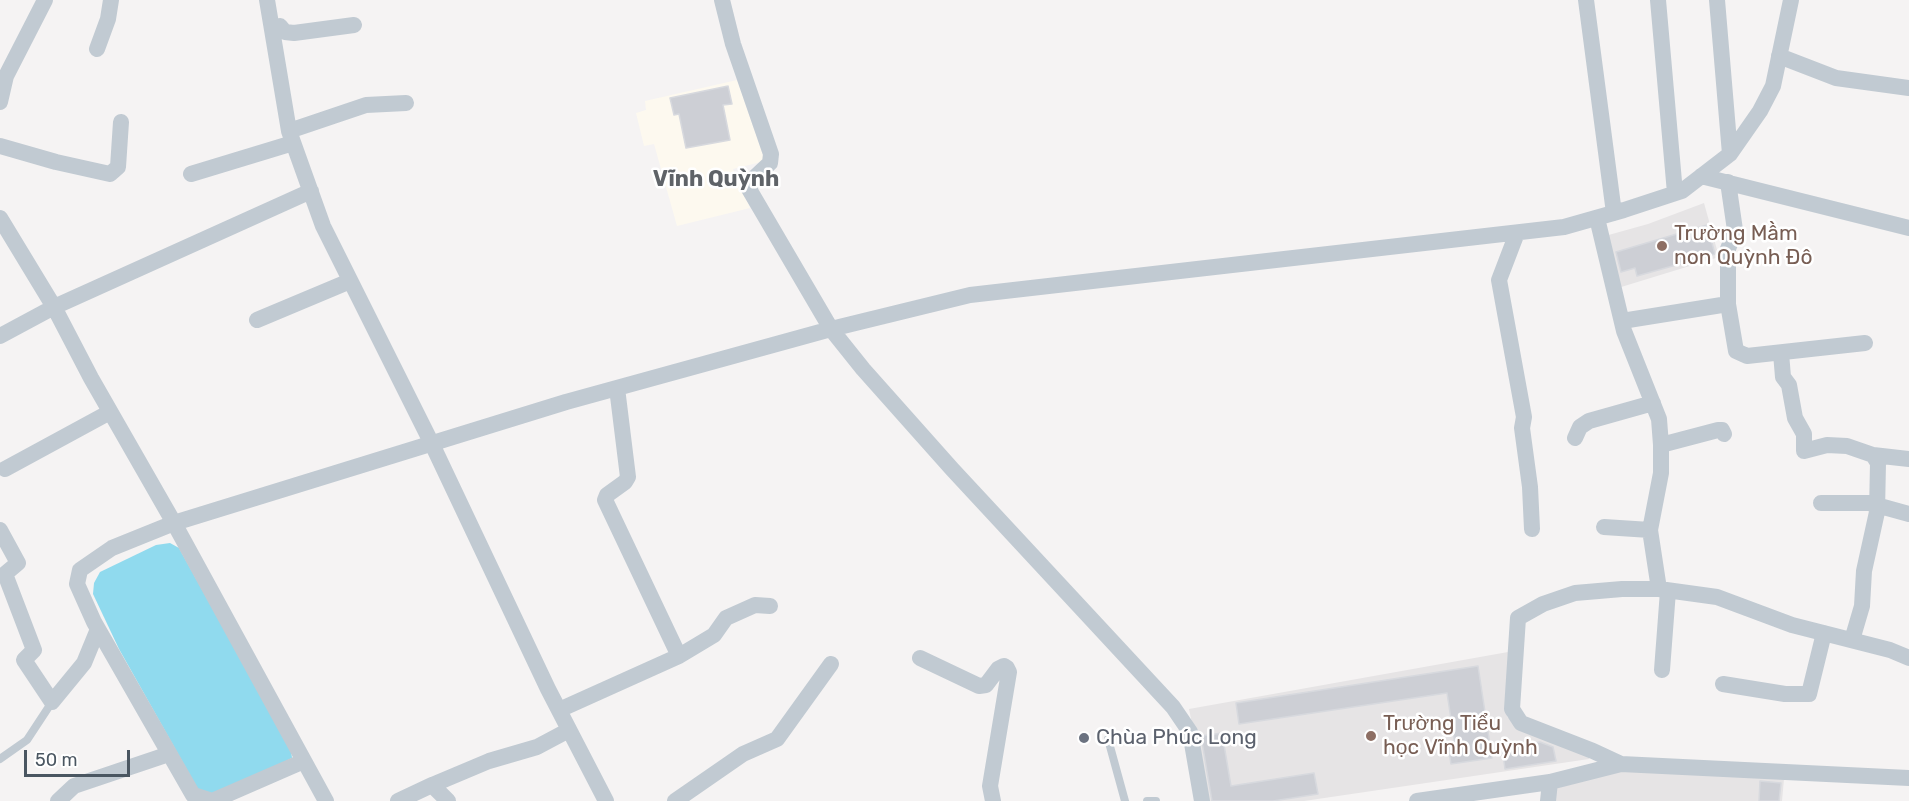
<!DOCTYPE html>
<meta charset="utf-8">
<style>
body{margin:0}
#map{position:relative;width:1909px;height:801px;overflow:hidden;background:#f5f3f3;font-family:Rubik,sans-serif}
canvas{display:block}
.scale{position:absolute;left:24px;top:750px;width:106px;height:27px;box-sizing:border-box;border:3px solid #4a5661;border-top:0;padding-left:8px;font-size:18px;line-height:21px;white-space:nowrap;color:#4a5661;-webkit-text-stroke:4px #fff;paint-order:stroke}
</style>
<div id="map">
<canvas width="1909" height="801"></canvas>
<div class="scale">50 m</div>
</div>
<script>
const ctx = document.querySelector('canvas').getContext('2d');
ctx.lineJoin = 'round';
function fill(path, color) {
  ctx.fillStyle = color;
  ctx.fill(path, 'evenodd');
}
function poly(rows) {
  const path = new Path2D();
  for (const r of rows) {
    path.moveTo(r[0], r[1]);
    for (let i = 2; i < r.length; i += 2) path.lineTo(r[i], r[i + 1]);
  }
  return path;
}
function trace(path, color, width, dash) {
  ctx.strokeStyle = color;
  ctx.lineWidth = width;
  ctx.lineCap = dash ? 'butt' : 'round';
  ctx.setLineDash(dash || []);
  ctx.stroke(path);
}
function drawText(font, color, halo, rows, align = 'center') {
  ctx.font = font + ' Rubik,sans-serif';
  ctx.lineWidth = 5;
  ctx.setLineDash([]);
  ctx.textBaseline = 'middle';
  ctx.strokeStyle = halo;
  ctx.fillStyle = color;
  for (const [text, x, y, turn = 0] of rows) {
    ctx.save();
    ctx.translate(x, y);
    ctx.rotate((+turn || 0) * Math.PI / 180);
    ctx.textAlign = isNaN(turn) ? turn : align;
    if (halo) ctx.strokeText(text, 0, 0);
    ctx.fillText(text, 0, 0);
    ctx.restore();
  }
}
fill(poly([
 [737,80,765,161,733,169,750,208,677,226,654,144,644,146,636,113,646,110,645,101]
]), '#fdf9ef');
fill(poly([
 [1704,203,1719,257,1618,288,1605,236,1648,224],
 [1508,652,1507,717,1590,755,1589,759,1304,801,1208,801,1189,709],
 [1624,769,1784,779,1782,801,1552,801,1554,784]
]), '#e6e4e5');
fill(poly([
 [170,543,179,548,291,750,292,758,215,795,200,793,119,649,93,594,94,583,100,572,156,545]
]), '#90daee');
const building = poly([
 [728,86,732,104,723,105,730,140,686,148,679,114,674,115,670,98,728,86],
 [1707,225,1715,254,1637,276,1635,268,1621,272,1616,252,1707,225],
 [1478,666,1492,758,1451,764,1448,746,1455,745,1447,693,1239,724,1236,703,1478,666],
 [1222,733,1231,786,1314,773,1318,794,1273,801,1212,801,1201,736,1222,733],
 [1540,742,1553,747,1556,761,1505,769,1502,747,1540,742],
 [1760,781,1781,783,1779,801,1759,801,1760,781]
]);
fill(building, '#cdcfd5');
trace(building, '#d7d9de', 1.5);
trace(poly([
 [1108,739,1125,801],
 [0,759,27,740,52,702],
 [1147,801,1156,801]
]), '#c1cad2', 8);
trace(poly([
 [267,0,289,131,323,226,432,444,548,689,606,801],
 [722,0,733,44,771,154,770,163,754,178,749,189,831,329,863,369,952,469,1173,707,1190,732,1202,801],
 [1586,0,1614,213],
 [1658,0,1675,193],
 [1717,0,1730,154],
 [272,28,280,26,285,32,294,33,354,25],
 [97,49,108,19,111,0],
 [1779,56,1836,78,1909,88],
 [0,102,6,76,45,0],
 [289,131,366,105,406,103],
 [0,146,56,162,110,174,118,167,121,122],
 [191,174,293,143],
 [1701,176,1909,228],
 [1728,182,1735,230,1728,249,1728,304,1736,351,1747,356,1865,343],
 [0,218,54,307,91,378,174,523,326,801],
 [1597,218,1624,331,1659,419,1661,445,1661,473,1650,530,1659,589],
 [1517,233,1499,280,1524,417,1522,428,1530,487,1532,529],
 [257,320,350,281],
 [1622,321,1728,304],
 [0,336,54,307,311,191],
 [1781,353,1783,377,1789,385,1795,418,1804,434,1804,451,1827,445,1847,446,1873,455,1878,463,1877,512,1864,571,1862,606,1852,640],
 [617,388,628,477,625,482,607,495,605,500,679,656],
 [1575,438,1580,427,1589,421,1653,403],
 [1661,445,1718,430,1722,430,1724,434],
 [1873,455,1909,459],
 [5,469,110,412],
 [1821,503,1869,503,1909,514],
 [1604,527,1650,530],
 [0,530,18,563,5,574,34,650,24,660,52,702,84,663,98,629],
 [920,658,979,686,986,685,998,669,1004,666,1007,668,1009,672,990,786,993,801],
 [1662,670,1668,591],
 [1723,684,1785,694,1809,694,1824,633],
 [559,710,679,656,714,635,726,618,755,605,770,606],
 [304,761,212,801,193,795,94,622,77,584,80,570,112,548,174,523,566,402,831,329,970,295,1564,227,1624,210,1682,191,1730,154,1760,111,1773,86,1791,0],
 [1621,764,1593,751,1521,723,1512,709,1518,618,1543,604,1575,593,1622,589,1659,589,1717,597,1792,625,1890,650,1909,658],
 [432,785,489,761,537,747,569,730],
 [58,801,74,786,169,754],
 [398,801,432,785,448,801],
 [675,801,743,754,777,739,831,664],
 [1417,801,1550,782,1621,764,1909,778],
 [1548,801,1550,782]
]), '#c1cad2', 16);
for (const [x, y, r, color] of [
 [1662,246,6,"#8d6e63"],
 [1371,736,6,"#8d6e63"],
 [1084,738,6,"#6b7280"]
]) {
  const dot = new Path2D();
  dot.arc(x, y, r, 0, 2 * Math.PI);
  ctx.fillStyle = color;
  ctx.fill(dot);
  trace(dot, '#fff', 2);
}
drawText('21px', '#785e54', '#fff', [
 ["Trường Mầm",1674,234],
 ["non Quỳnh Đô",1674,258],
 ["Trường Tiểu",1383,724],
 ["học Vĩnh Quỳnh",1383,748]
], 'left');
drawText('21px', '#5b616d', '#fff', [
 ["Chùa Phúc Long",1096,738]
], 'left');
drawText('bold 22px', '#5f6368', '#fff', [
 ["Vĩnh Quỳnh",716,180]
]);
</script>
